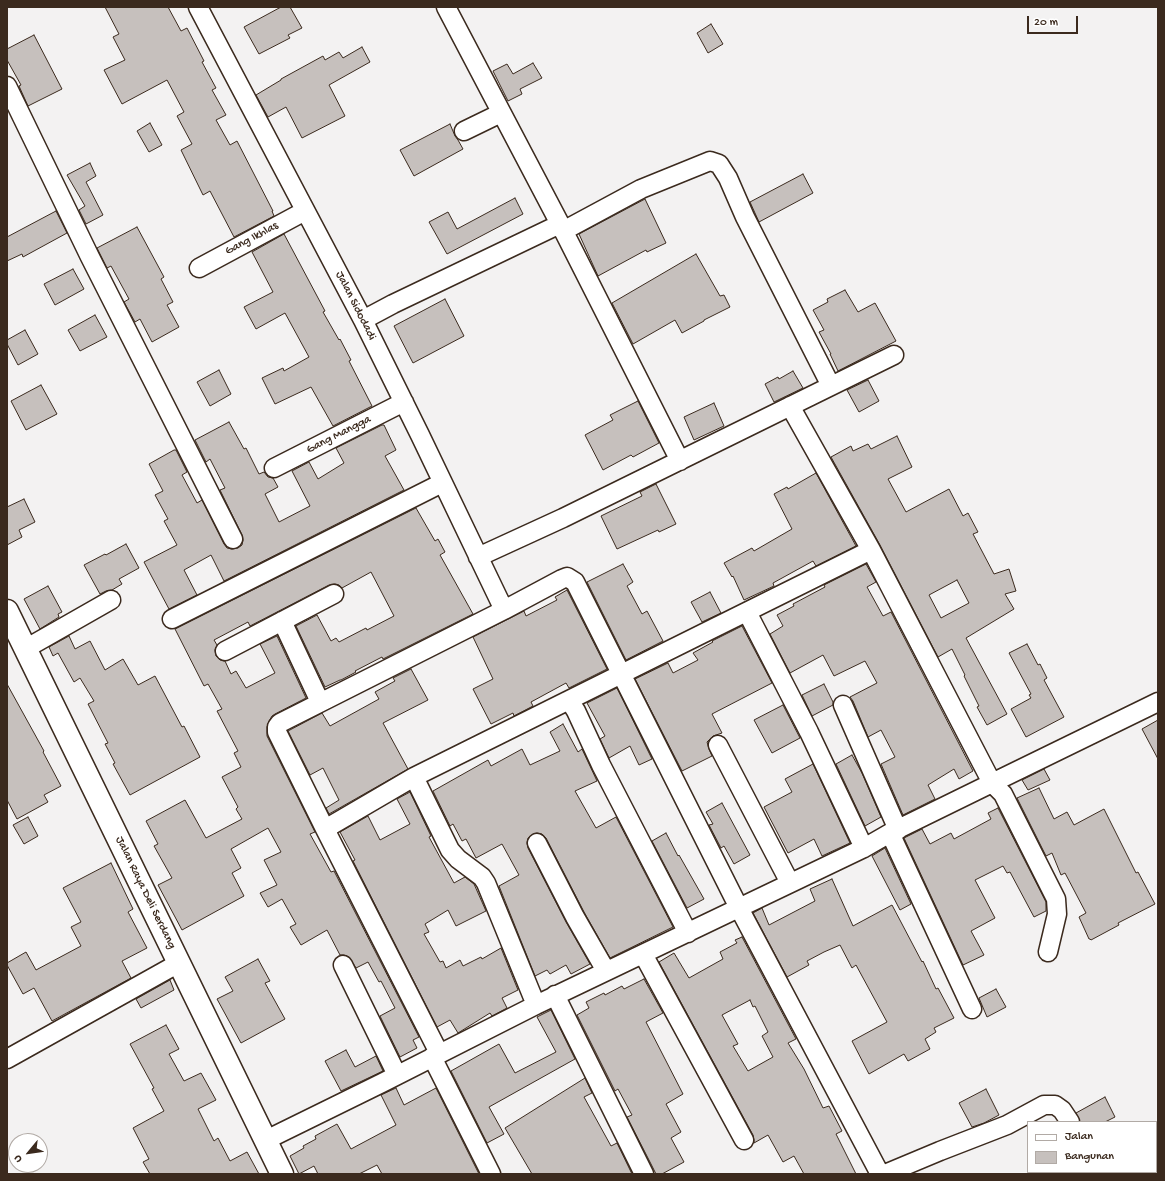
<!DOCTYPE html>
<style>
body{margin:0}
#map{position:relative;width:1165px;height:1181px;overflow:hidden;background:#f3f2f2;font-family:"Gochi Hand",sans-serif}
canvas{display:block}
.frame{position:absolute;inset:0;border:8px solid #3b2a1e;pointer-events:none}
.legend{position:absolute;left:1027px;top:1121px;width:130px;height:52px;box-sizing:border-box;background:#fff;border:1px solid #b1aaa5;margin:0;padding:5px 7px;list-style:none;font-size:12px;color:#3b2a1e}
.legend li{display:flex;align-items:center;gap:8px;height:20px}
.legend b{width:20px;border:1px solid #b1aaa5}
.north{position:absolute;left:8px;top:1133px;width:40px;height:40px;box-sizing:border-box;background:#fff;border:1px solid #b1aaa5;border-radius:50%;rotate:241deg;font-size:11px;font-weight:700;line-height:16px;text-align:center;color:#3b2a1e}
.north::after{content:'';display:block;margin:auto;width:14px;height:18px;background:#3b2a1e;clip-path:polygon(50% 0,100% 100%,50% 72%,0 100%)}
.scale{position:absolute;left:1027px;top:16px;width:51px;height:18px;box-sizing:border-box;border:2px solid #3b2a1e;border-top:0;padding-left:5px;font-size:12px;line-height:14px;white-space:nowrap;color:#3b2a1e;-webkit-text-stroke:3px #fff;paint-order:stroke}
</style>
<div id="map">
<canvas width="1165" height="1181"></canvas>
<div class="frame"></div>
<ul class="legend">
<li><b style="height:5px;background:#fff"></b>Jalan</li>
<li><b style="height:11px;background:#c6c0bd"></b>Bangunan</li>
</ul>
<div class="north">U</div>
<div class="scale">20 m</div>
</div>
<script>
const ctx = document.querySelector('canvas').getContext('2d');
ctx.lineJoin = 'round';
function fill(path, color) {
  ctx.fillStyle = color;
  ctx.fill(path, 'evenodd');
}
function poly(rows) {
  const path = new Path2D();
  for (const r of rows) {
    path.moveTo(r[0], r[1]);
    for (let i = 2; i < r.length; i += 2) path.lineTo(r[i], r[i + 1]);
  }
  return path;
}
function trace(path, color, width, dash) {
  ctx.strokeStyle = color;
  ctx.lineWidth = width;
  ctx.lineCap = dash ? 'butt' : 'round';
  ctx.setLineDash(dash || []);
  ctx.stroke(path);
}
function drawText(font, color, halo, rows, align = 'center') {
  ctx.font = font + ' "Gochi Hand",sans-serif';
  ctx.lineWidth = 3;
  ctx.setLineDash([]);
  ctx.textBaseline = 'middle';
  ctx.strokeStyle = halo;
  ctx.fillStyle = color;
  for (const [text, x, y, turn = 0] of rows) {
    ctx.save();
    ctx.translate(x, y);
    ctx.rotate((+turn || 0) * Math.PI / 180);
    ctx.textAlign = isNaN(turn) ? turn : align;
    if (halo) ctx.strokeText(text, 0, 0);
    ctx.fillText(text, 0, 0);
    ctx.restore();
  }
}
const building = poly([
 [105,7,168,7,181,31,187,28,204,61,202,62,216,88,212,90,226,115,216,120,230,145,237,141,273,211,272,211,274,216,234,237,210,191,203,195,181,150,192,144,177,116,184,112,167,80,122,104,104,70,125,60,113,37,119,34,105,7],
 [281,7,290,7,302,28,288,35,290,38,259,54,244,27,281,7],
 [711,24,723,44,708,53,697,33,711,24],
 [34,35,62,89,28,106,19,86,21,85,7,60,7,49,34,35],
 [362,47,370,62,329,85,345,116,302,138,286,107,268,117,256,95,281,80,281,79,323,56,325,60,339,52,343,58,362,47],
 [533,63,542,78,520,89,522,94,508,101,493,71,507,64,513,74,533,63],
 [150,123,162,145,149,152,137,131,150,123],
 [450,124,455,136,458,140,463,149,414,176,400,150,450,124],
 [90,163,96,176,86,182,103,215,86,224,79,210,85,206,67,175,90,163],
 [803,174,813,193,759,222,750,202,803,174],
 [515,198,523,214,447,254,429,222,448,212,457,229,515,198],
 [645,199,666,243,647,252,646,250,598,276,579,234,645,199],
 [56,211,67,233,23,257,22,254,7,261,7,237,56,211],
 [137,227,164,277,161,279,173,302,167,305,179,327,152,342,140,319,135,322,124,302,129,299,111,266,107,268,97,248,137,227],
 [284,234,325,311,323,312,339,340,340,339,351,360,349,361,372,406,333,426,311,387,275,404,262,378,283,368,284,371,309,357,285,313,256,329,244,307,273,292,252,252,284,234],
 [696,254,720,296,724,295,730,307,704,320,704,321,682,333,675,320,633,344,612,303,696,254],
 [73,269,84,289,55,305,44,284,73,269],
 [845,290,858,312,875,303,896,341,838,371,830,354,831,354,819,332,824,330,813,310,828,302,827,299,845,290],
 [445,299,464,336,413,363,394,326,445,299],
 [95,315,107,337,80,351,68,330,95,315],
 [25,330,38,354,18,365,7,344,7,340,25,330],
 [219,370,231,394,210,406,197,382,219,370],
 [793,371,803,388,774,402,765,384,778,377,779,379,793,371],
 [868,380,879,401,859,412,847,390,868,380],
 [41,385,57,414,26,430,11,401,41,385],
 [638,401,659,443,633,457,631,455,603,470,585,435,613,420,610,415,638,401],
 [714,403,724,426,694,440,684,417,714,403],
 [229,422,244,449,246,448,259,474,264,472,268,477,273,478,278,487,265,494,279,522,310,506,292,471,309,462,318,479,344,463,336,448,382,425,384,425,396,450,385,456,404,490,224,581,211,555,184,570,197,595,169,609,144,562,177,545,164,521,168,519,155,495,163,491,149,464,174,450,176,450,187,472,182,475,197,503,202,500,224,544,227,548,232,549,238,548,242,545,243,540,242,535,220,490,225,488,210,459,206,462,195,440,229,422],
 [897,436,912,467,888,479,906,512,949,489,963,516,968,513,978,532,973,534,994,574,1009,569,1016,591,1005,594,1014,609,966,638,1007,714,987,725,977,707,979,706,964,676,965,675,952,649,938,657,880,545,831,457,851,446,853,451,868,444,871,449,897,436],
 [957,580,969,603,941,618,929,595,957,580],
 [816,473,856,546,816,566,813,561,773,583,774,586,744,600,733,576,732,577,724,563,752,548,754,551,792,529,774,494,787,487,788,489,816,473],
 [656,484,676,524,659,532,658,530,617,549,601,516,642,496,640,492,656,484],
 [24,499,35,522,19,530,22,537,7,545,7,507,24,499],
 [416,508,435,541,438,539,445,552,440,555,473,614,383,659,382,657,355,671,356,672,341,680,340,680,325,687,296,626,317,615,331,641,336,638,339,642,366,628,367,630,394,616,371,572,342,588,339,585,335,584,329,585,250,626,248,622,214,640,217,645,215,650,216,656,220,660,225,661,231,674,236,671,246,688,275,673,260,644,277,636,306,698,275,714,272,716,269,721,267,727,267,736,315,832,310,834,331,872,334,871,419,1037,413,1040,417,1048,400,1057,380,1016,395,1008,381,981,379,982,368,962,356,968,349,957,344,955,340,955,327,930,301,945,290,927,296,924,282,899,268,907,260,893,277,885,264,860,281,852,268,828,231,849,241,868,232,873,244,896,182,930,158,885,172,878,154,846,158,844,146,821,185,800,206,838,242,819,236,809,238,807,222,777,241,767,234,753,238,751,217,711,222,709,208,684,204,686,175,629,416,508],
 [126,544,139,568,119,579,122,584,112,590,106,591,100,594,84,565,105,554,106,555,126,544],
 [623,564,633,582,627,586,642,614,647,611,663,641,626,660,587,582,623,564],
 [866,564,876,582,867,587,883,616,891,612,973,771,959,779,954,769,928,785,935,799,903,815,881,764,895,757,881,730,868,737,853,701,850,697,877,683,865,661,834,676,823,655,790,673,770,634,783,626,777,615,794,606,793,604,825,587,824,585,866,564],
 [48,586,62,612,58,614,59,617,40,629,24,599,48,586],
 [567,590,607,669,569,688,566,683,531,702,533,706,514,716,513,713,491,724,473,689,493,679,473,637,524,611,526,616,557,600,555,597,567,590],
 [710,592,721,613,702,622,691,602,710,592],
 [742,626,772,683,712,714,722,733,713,736,707,742,709,749,712,756,682,771,635,679,668,663,673,673,698,660,693,653,713,642,712,641,742,626],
 [69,636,75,649,90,641,105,670,123,659,138,685,155,676,182,727,184,726,200,757,130,795,113,764,115,763,105,744,108,743,88,704,94,701,80,678,74,682,58,653,53,656,49,647,69,636],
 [1027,644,1038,665,1040,664,1047,678,1044,680,1064,717,1026,737,1011,709,1031,698,1029,695,1031,694,1009,653,1027,644],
 [411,669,428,700,383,723,408,769,329,814,326,808,339,800,323,768,310,775,288,731,322,713,330,726,379,699,375,692,395,681,393,678,411,669],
 [7,684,44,751,43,752,61,786,44,795,48,802,17,819,7,800,7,684],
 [824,684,833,702,833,705,812,716,802,695,824,684],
 [617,688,652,759,639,765,630,746,609,758,600,739,605,736,587,703,617,688],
 [783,705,800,738,772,753,754,720,783,705],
 [1158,720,1158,759,1142,729,1158,720],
 [563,724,578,752,582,749,597,781,575,791,596,828,616,817,673,927,610,958,584,912,546,838,542,834,537,833,533,834,528,838,527,843,528,848,566,922,590,964,571,974,566,965,550,974,547,970,535,976,499,886,519,875,502,844,476,858,466,839,462,841,453,824,450,826,433,791,488,760,491,766,522,749,530,765,560,751,550,732,563,724],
 [852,755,862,773,881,817,865,826,836,764,852,755],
 [813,764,850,843,822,856,814,839,788,853,764,807,792,792,785,779,813,764],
 [1044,769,1050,780,1028,790,1022,780,1044,769],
 [1039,788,1054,819,1067,812,1074,825,1104,809,1136,873,1138,872,1155,904,1118,923,1119,925,1091,940,1090,939,1089,939,1079,917,1086,913,1065,873,1061,875,1052,853,1046,856,1017,798,1039,788],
 [410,792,431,836,429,837,454,883,465,877,474,884,486,911,456,926,448,910,425,924,429,932,424,934,440,962,443,961,446,968,460,960,463,966,481,957,482,959,501,948,518,990,502,998,507,1008,492,1016,490,1013,458,1033,450,1020,437,1027,353,861,355,860,340,832,368,816,380,840,410,824,397,799,410,792],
 [722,803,750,855,734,864,724,846,721,848,709,825,713,824,706,812,722,803],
 [998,808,1046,902,1046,911,1034,917,1010,872,1007,873,1003,866,975,880,995,918,971,931,984,955,963,965,904,838,922,829,930,844,951,833,954,839,991,819,988,813,998,808],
 [28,817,38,836,24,844,13,825,28,817],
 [666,833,678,856,679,855,704,899,687,908,652,841,666,833],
 [885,848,911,904,900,910,872,856,885,848],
 [111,863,133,909,128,912,147,948,122,961,131,978,52,1021,34,988,23,994,7,965,7,963,26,952,36,970,81,946,71,927,81,922,63,888,111,863],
 [832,879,853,926,892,905,922,962,923,961,936,989,938,988,954,1018,934,1028,936,1032,925,1039,930,1049,908,1061,904,1054,869,1074,852,1041,887,1022,856,965,852,968,840,945,824,952,807,961,809,965,787,977,753,913,762,908,769,925,815,901,810,889,832,879],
 [742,937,796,1039,788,1043,804,1069,823,1108,829,1106,842,1131,836,1134,856,1174,804,1174,794,1156,783,1162,768,1135,754,1143,754,1140,753,1135,659,962,674,953,689,978,723,959,720,952,737,943,735,940,742,937],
 [750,1000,753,1007,755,1006,768,1032,762,1036,773,1057,748,1071,733,1046,738,1044,722,1015,750,1000],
 [258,959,270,981,265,983,285,1019,241,1043,217,999,233,991,225,977,258,959],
 [644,979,663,1013,646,1022,683,1094,666,1104,681,1132,671,1138,684,1162,662,1174,656,1174,651,1164,627,1117,632,1115,618,1089,615,1091,577,1015,589,1008,586,1002,604,993,605,995,622,986,624,989,644,979],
 [170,980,174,990,141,1008,136,999,170,980],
 [996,989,1006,1007,987,1017,979,998,996,989],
 [551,1010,575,1059,489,1107,504,1134,487,1143,451,1071,499,1044,515,1073,556,1052,537,1017,551,1010],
 [166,1025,179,1049,169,1054,184,1081,201,1073,216,1100,198,1109,214,1141,218,1138,230,1161,247,1152,259,1174,150,1174,143,1162,149,1159,133,1128,164,1111,152,1089,154,1088,130,1044,166,1025],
 [346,1050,355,1067,376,1056,383,1071,341,1091,325,1061,346,1050],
 [585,1078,592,1093,584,1097,611,1146,617,1143,632,1174,532,1174,505,1128,585,1078],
 [396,1088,404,1105,436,1088,479,1174,382,1174,377,1165,359,1174,318,1174,314,1166,299,1174,290,1156,304,1148,303,1146,316,1139,315,1136,337,1124,351,1149,396,1125,381,1095,396,1088],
 [986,1089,999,1115,984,1123,972,1127,959,1103,986,1089],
 [1105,1097,1115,1117,1105,1122,1080,1122,1076,1113,1105,1097]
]);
fill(building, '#c6c0bd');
trace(building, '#3b2a1e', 1);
const minor = poly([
 [198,7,363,320,420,435,504,610],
 [446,7,560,224,680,461],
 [7,86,90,257,233,539],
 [464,131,501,113],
 [563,231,641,189,710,161,719,164,728,178,745,217,831,386],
 [199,268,305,211],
 [363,320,393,304,560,224],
 [790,406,871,550,992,783,1003,794,1056,899,1057,914,1048,952],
 [274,468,404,402],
 [478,557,563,518,894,355],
 [747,612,809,732,864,848],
 [172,619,442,483],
 [282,621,320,702],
 [25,649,111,600],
 [225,651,334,594],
 [569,700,576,711,601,765,688,933],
 [843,705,898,830],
 [718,745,790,883],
 [414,777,450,850,458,859,482,877,486,883,536,1005],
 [325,829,414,777,871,550],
 [890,833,972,1009],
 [537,843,575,917,606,971],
 [643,954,744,1140],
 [343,965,397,1075],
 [555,995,644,1174],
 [439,1053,325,829,277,732,277,727,280,723,504,610,562,579,567,577,575,582,739,908,880,1174],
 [432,1057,491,1174],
 [7,1059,179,963],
 [266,1140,382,1083,536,1005,864,848,890,833,992,783,1158,702],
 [885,1174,940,1151,1007,1125,1044,1105,1055,1105,1062,1110,1070,1122]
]);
const major = poly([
 [7,611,282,1174]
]);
trace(minor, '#3b2a1e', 21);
trace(major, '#3b2a1e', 25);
trace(minor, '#fff', 18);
trace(major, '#fff', 22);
drawText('12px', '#3b2a1e', '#fff', [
 ["Gang Ikhlas",252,239,-28],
 ["Jalan Sidodadi",355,306,63],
 ["Gang Mangga",339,435,-27],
 ["Jalan Raya Deli Serdang",145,893,64]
]);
</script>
